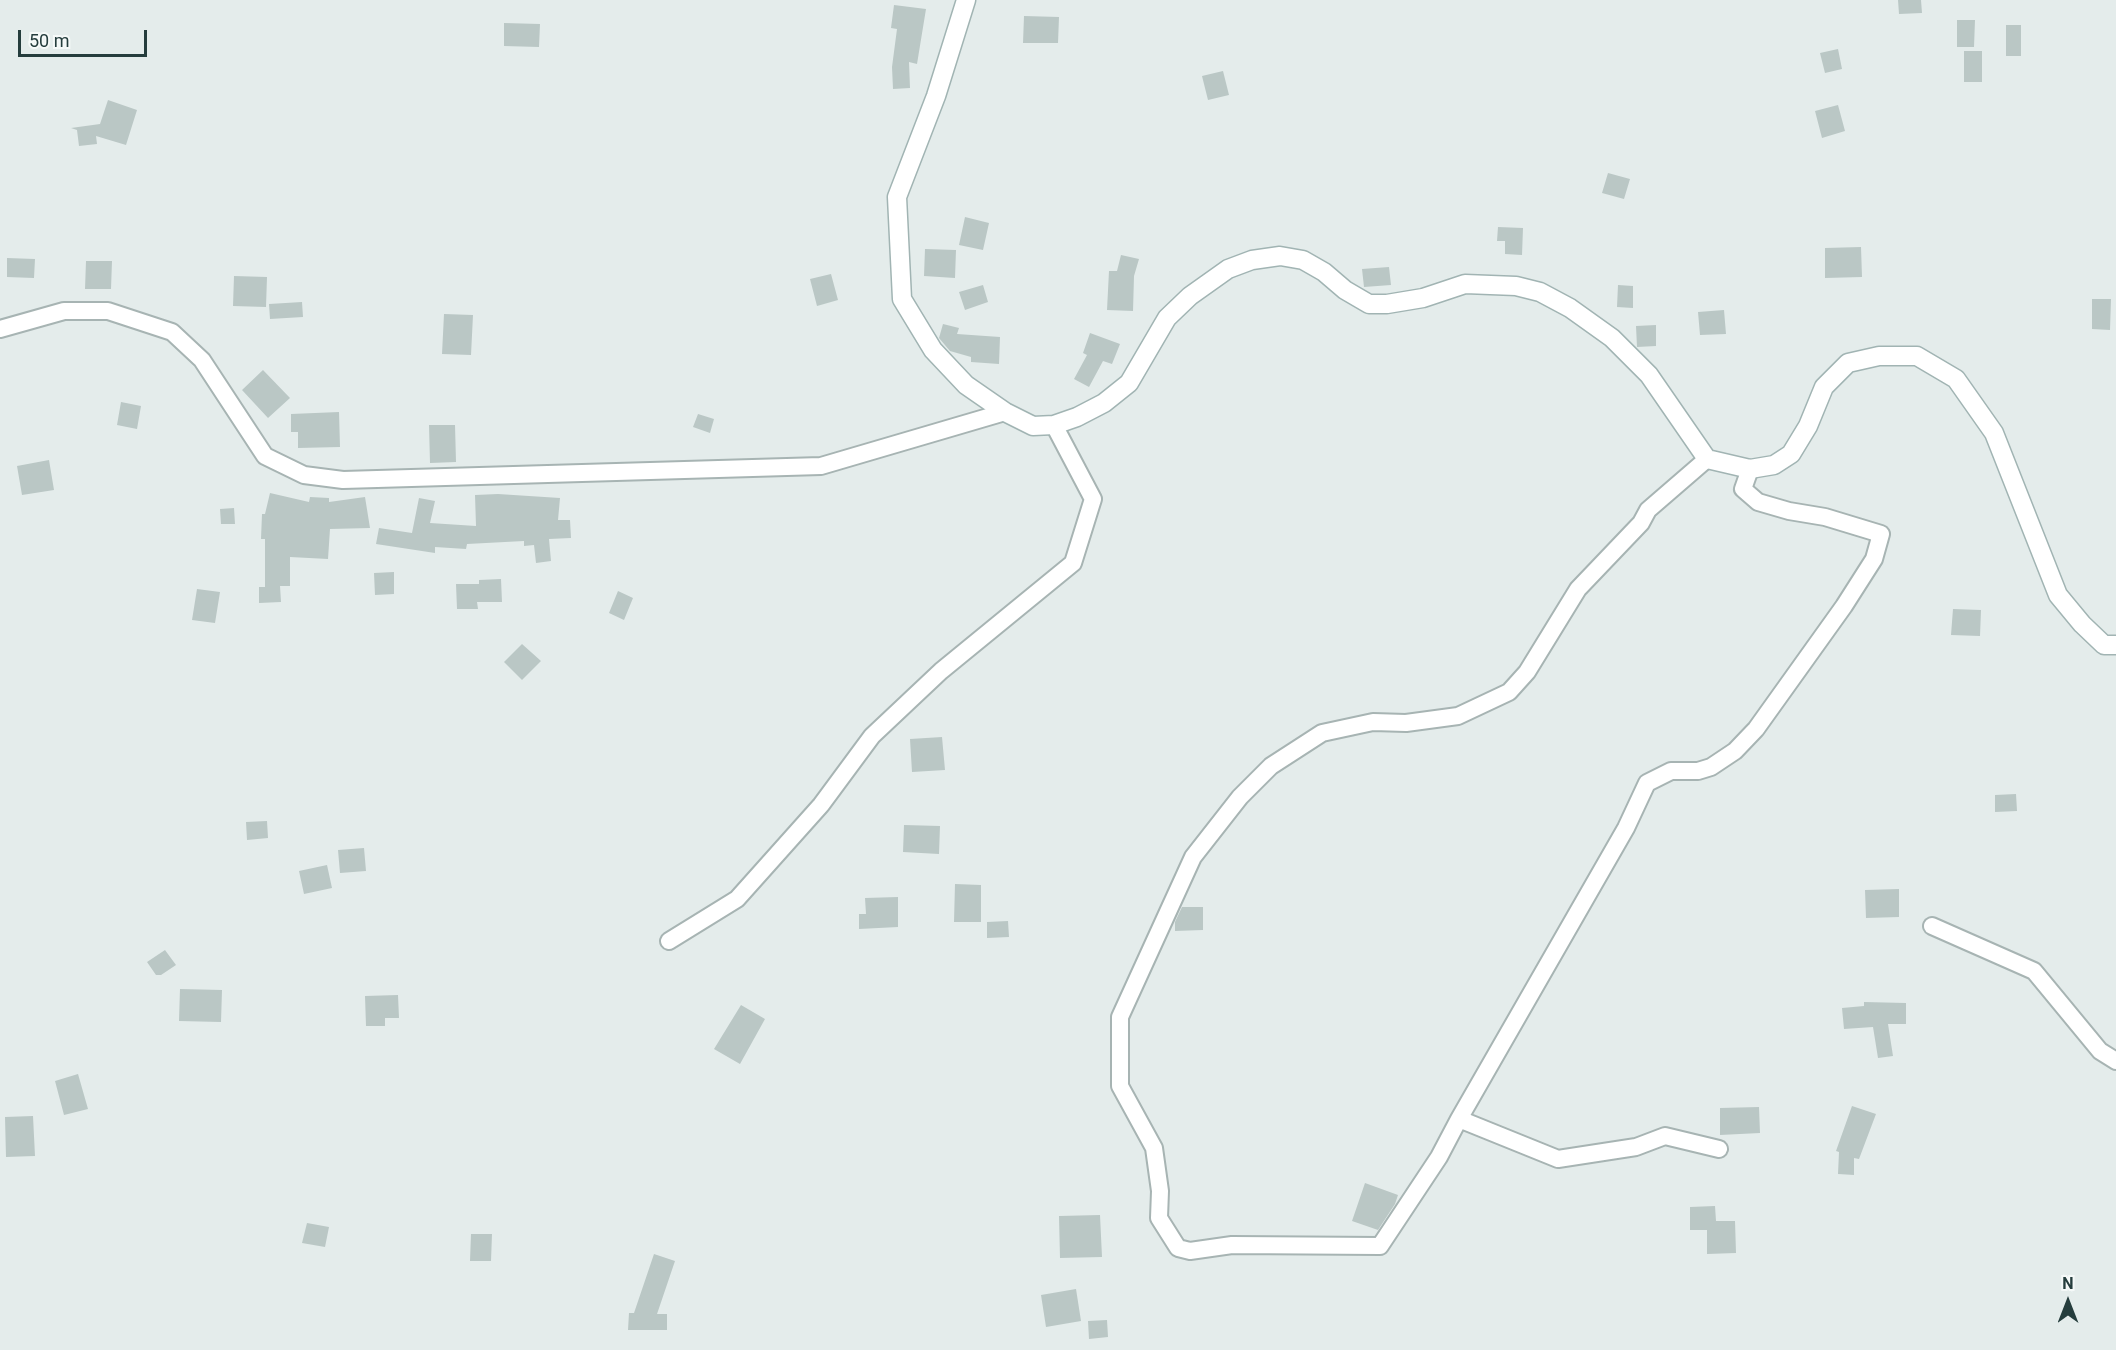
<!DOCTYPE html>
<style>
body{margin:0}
#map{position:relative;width:2116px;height:1350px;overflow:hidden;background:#e4eceb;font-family:Roboto,sans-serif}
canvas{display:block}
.north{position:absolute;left:2038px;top:1272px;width:60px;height:60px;-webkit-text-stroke:4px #f5f9f8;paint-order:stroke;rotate:0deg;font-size:16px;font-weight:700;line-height:24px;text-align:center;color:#253d3d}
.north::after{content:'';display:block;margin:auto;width:21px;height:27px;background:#253d3d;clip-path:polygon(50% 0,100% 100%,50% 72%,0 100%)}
.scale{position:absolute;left:18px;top:30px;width:129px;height:27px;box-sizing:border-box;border:3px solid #253d3d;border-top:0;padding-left:8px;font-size:18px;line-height:21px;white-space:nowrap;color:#253d3d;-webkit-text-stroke:4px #f5f9f8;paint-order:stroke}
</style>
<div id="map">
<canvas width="2116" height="1350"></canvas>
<div class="north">N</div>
<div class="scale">50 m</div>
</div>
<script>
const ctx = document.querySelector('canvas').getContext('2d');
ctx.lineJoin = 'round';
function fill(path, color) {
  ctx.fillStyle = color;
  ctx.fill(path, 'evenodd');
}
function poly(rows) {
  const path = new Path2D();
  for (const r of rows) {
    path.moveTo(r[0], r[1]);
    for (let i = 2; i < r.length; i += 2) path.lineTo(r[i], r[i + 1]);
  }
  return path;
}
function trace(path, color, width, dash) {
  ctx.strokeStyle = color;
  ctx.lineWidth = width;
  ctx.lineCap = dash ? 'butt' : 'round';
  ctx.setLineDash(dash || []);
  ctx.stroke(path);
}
fill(poly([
 [1898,0,1921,0,1922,13,1899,14],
 [894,5,926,9,917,64,909,62,910,88,893,89,892,67,897,29,891,28],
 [1024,16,1059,17,1058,43,1023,43],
 [1957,20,1975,20,1974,47,1957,47],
 [504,23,540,24,539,47,504,46],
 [2006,25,2021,25,2021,56,2006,56],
 [1838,49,1842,69,1825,73,1820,53],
 [1964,51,1982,51,1982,82,1964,82],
 [1223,71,1229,95,1208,100,1202,76],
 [108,100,137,110,126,145,96,136,97,144,79,146,77,130,71,128,100,124],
 [1838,105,1845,131,1822,138,1815,111],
 [1608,173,1630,179,1624,199,1602,193],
 [965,217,989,223,983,250,959,245],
 [1498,227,1523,228,1522,255,1505,254,1505,241,1497,241],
 [1861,247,1862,277,1825,278,1825,248],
 [925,249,956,250,955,278,924,276],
 [1121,255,1139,259,1134,276,1133,311,1107,310,1109,271,1117,271],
 [7,258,35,259,34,278,7,277],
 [86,261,112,261,111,289,85,289],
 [1389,267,1391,285,1364,287,1362,269],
 [831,274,838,300,817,306,810,279],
 [234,276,267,277,266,307,233,306],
 [983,285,988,302,965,310,959,292],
 [1618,285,1633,286,1633,308,1617,307],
 [2092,299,2111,299,2110,330,2092,329],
 [302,302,303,317,270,319,269,304],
 [1724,310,1726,334,1700,335,1698,312],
 [444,314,473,315,471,355,442,354],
 [943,324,959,328,957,334,1000,337,999,364,971,362,971,357,950,351,939,338],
 [1656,325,1656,346,1637,347,1636,326],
 [1090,333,1120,344,1112,364,1103,361,1089,387,1074,379,1087,355,1083,353],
 [263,370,290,398,268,418,242,390],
 [121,402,141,406,137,429,117,425],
 [339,412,340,447,298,448,298,432,291,432,291,414],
 [698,414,714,419,710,433,693,427],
 [429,425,455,425,456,462,430,463],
 [49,460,54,490,22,495,17,466],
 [270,493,309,502,310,497,329,498,329,502,365,497,370,528,330,529,328,559,290,557,290,586,280,586,281,602,259,603,259,587,265,587,265,539,261,539,262,514,265,514],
 [498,494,560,498,558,520,570,520,571,538,549,539,551,561,536,563,534,545,524,546,524,541,467,544,466,549,435,547,435,553,376,544,379,528,412,533,419,498,435,501,430,523,476,526,475,495],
 [234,508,235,524,221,524,220,509],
 [394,572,394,594,375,595,374,573],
 [501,579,502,602,477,602,478,609,457,609,456,584,479,584,479,580],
 [197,589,220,592,215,623,192,620],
 [618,591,633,598,624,620,609,613],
 [1953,609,1981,610,1980,636,1951,635],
 [522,644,541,661,522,680,504,662],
 [942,737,945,770,912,772,910,739],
 [2016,794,2017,811,1995,812,1995,795],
 [267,821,268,838,247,840,246,822],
 [904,825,940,826,939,854,903,852],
 [364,848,366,871,340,873,338,850],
 [327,865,332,888,304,894,299,871],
 [955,884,981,885,981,922,954,922],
 [1899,889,1899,917,1866,918,1865,890],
 [898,897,898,927,859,929,859,914,866,914,865,898],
 [1182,907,1203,907,1203,930,1175,931,1175,922],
 [1008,921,1009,937,987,938,987,922],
 [165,950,176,965,161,975,156,975,147,962],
 [180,989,222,990,221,1022,179,1021],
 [398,995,399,1018,385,1018,385,1026,366,1026,365,996],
 [1864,1002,1906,1003,1906,1024,1888,1024,1893,1056,1878,1058,1873,1027,1844,1029,1842,1008,1864,1006],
 [741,1005,765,1019,740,1064,714,1049],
 [78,1074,88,1109,64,1115,55,1081],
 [1852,1106,1876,1114,1859,1159,1854,1158,1854,1175,1838,1174,1839,1152,1836,1151],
 [1759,1107,1760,1133,1720,1135,1720,1108],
 [33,1116,35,1156,6,1157,5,1117],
 [1365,1183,1398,1195,1395,1204,1378,1230,1352,1221],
 [1715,1206,1716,1221,1735,1221,1736,1253,1707,1254,1707,1230,1690,1230,1690,1207],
 [1100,1215,1102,1257,1060,1258,1059,1216],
 [307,1223,329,1227,325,1247,302,1243],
 [471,1234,492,1234,491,1261,470,1261],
 [654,1254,675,1261,657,1314,667,1314,667,1330,628,1330,629,1313,634,1313],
 [1076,1289,1081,1321,1046,1327,1041,1295],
 [1107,1320,1108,1337,1089,1339,1088,1321]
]), '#bac7c5');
const minor = poly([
 [0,329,64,311,108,311,172,332,202,360,265,456,304,475,343,480,821,466,1005,412],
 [1932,926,2034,971,2100,1051,2116,1061],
 [669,941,737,899,821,805,872,736,941,671,1073,563,1093,499,1054,425],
 [1459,1119,1439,1157,1380,1246,1232,1245,1190,1251,1178,1248,1159,1218,1160,1191,1154,1148,1120,1086,1120,1017,1193,857,1240,797,1271,766,1322,733,1373,722,1406,723,1458,716,1509,692,1527,672,1578,589,1641,523,1648,510,1707,459],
 [1719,1149,1665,1136,1636,1147,1558,1159,1459,1119,1626,828,1647,783,1671,771,1698,771,1711,767,1735,751,1756,729,1844,606,1874,559,1881,534,1825,517,1789,511,1758,502,1743,489,1750,469]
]);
const secondary = poly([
 [966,0,936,96,897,197,902,299,933,350,966,385,1005,412,1033,426,1054,425,1077,417,1104,403,1129,383,1167,318,1190,296,1228,269,1252,260,1280,256,1303,260,1324,272,1345,290,1369,304,1387,304,1423,298,1465,284,1516,286,1540,292,1570,308,1612,338,1649,375,1707,459,1750,469,1774,465,1791,454,1808,426,1824,387,1848,363,1879,356,1917,356,1956,379,1994,433,2058,595,2082,624,2104,645,2116,645]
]);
trace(minor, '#a7b4b3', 20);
trace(secondary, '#a1b4b3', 21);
trace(minor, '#fff', 16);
trace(secondary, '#fff', 18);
</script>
